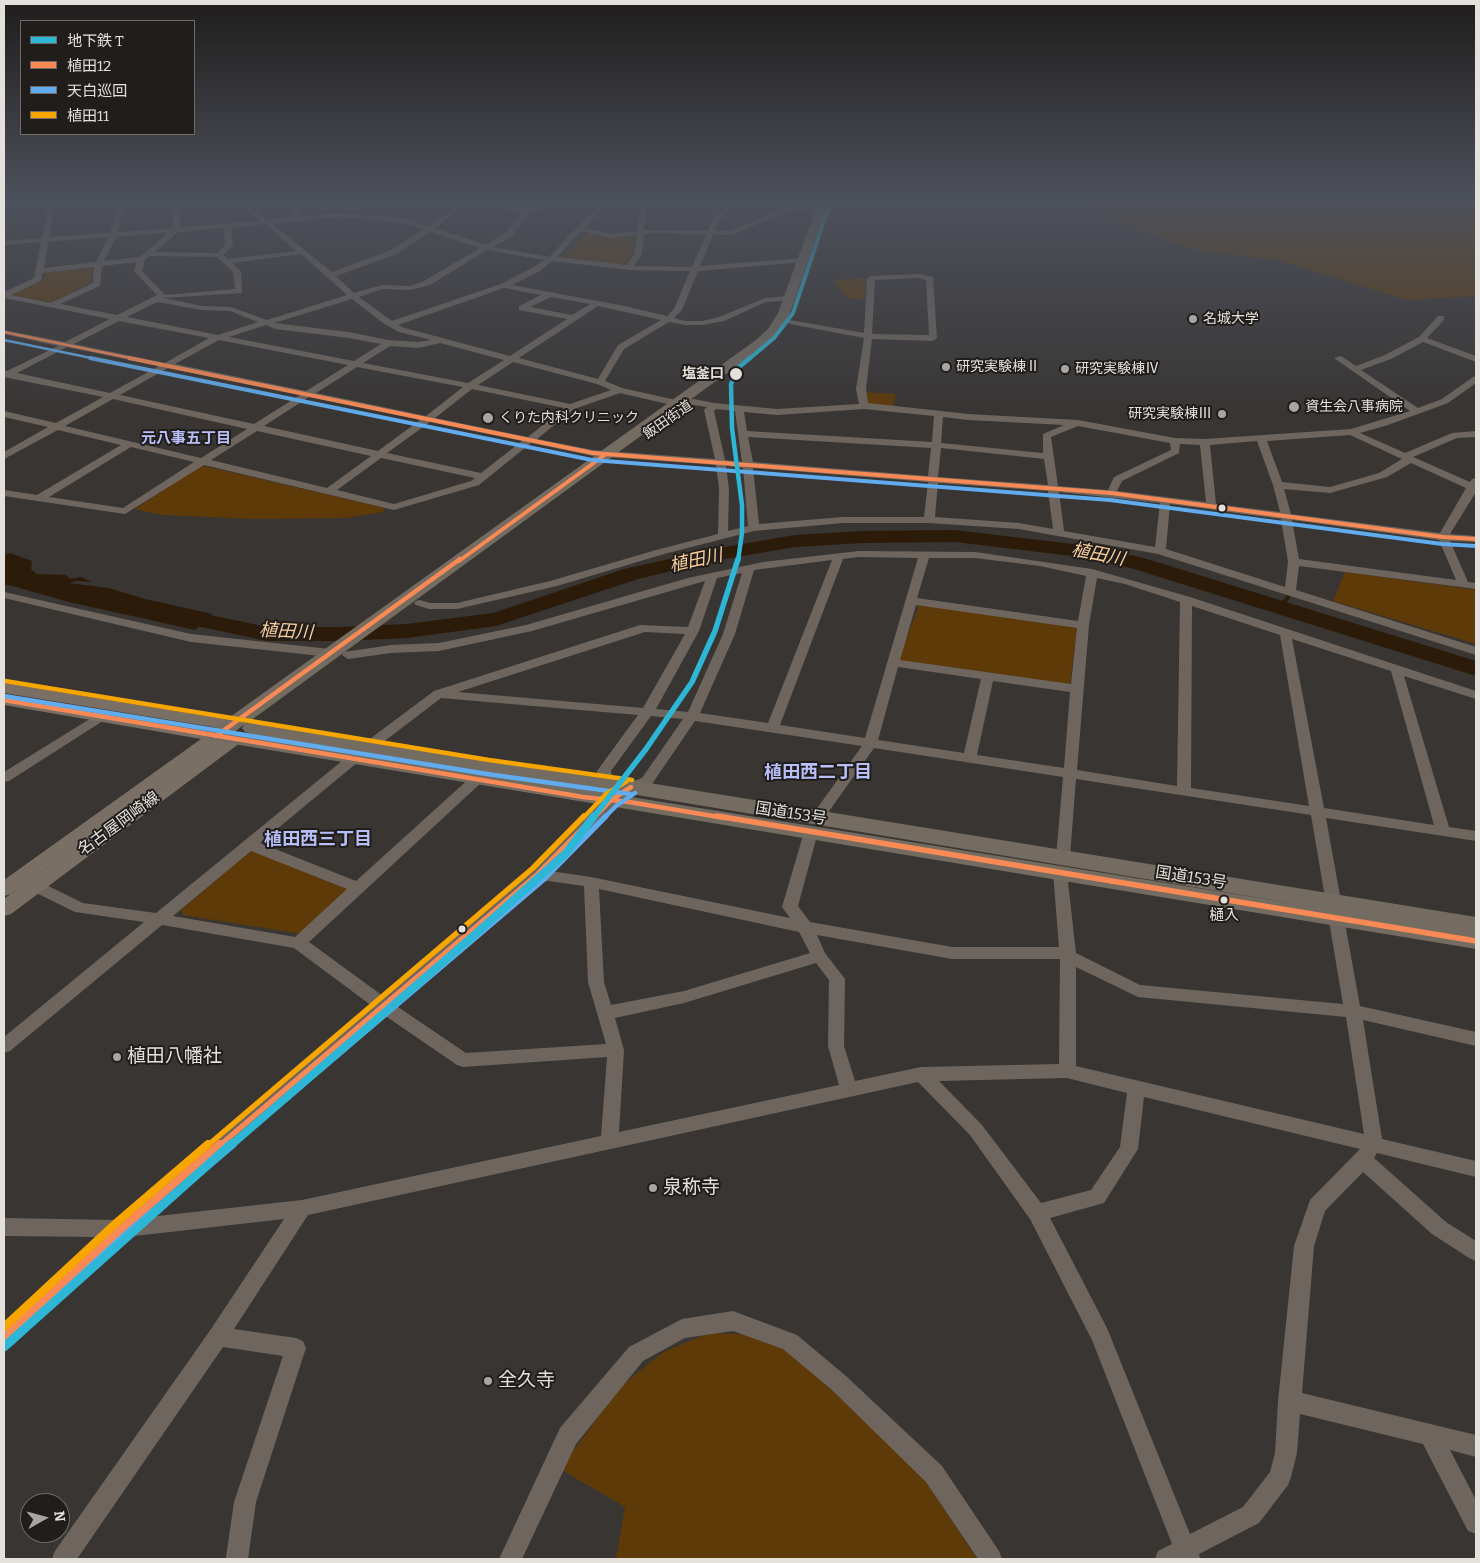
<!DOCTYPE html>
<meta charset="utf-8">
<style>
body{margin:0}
#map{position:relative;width:1480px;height:1563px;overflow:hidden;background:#383533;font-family:Bitter,"Noto Sans JP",serif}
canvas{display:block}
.frame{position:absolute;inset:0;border:5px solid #e4e1dd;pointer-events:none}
.legend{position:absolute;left:20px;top:20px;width:175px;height:115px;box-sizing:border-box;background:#201d1b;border:1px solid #6e6b69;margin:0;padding:6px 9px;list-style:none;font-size:15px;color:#e4e1dd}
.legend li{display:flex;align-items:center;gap:10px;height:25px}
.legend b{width:25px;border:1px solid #6e6b69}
.north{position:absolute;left:20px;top:1493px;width:50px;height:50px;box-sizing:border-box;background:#201d1b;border:1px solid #6e6b69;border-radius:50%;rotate:83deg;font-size:14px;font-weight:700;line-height:20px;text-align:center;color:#e4e1dd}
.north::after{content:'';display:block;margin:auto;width:18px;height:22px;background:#a8a5a2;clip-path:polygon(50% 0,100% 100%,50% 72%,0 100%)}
</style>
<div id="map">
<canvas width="1480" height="1563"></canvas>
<div class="frame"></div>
<ul class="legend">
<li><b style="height:6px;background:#2db6d5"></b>地下鉄 T</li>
<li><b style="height:6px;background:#f98a56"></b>植田12</li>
<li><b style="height:6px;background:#60acee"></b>天白巡回</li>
<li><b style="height:6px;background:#f7a600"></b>植田11</li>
</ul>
<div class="north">N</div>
</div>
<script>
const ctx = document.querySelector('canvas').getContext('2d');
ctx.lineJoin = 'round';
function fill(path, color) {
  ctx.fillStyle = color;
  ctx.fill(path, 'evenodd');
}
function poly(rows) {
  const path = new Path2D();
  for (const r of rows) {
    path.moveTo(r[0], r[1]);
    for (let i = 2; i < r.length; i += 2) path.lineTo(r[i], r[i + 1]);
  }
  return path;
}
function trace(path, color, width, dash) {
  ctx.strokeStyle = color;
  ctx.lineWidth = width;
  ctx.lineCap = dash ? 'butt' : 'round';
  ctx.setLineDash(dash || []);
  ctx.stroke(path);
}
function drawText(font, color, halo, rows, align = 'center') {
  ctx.font = font + ' Bitter,"Noto Sans JP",serif';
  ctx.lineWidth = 4;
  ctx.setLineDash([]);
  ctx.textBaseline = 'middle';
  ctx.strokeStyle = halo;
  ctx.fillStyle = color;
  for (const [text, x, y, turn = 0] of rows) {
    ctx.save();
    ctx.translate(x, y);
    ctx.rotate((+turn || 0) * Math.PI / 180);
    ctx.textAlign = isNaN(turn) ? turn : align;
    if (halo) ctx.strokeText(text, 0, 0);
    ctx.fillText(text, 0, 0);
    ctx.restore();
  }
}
fill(poly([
 [1076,200,1476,200,1476,296,1407,300,1277,260,1198,251,1140,230],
 [588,233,601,237,633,236,633,253,625,266,561,258],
 [93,268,90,283,53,302,9,295,43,280,46,273],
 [865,278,865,300,847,298,839,288,835,280],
 [865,392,896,394,893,406,868,405],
 [204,466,385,508,383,512,347,518,252,519,162,515,135,509,199,467],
 [1345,572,1476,590,1476,644,1333,601],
 [919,605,1077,628,1070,684,898,661],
 [252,850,349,890,301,934,183,915,181,910],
 [709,1333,758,1335,802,1356,926,1481,977,1559,616,1559,625,1507,560,1469,619,1388,663,1352]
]), '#5d3a08');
fill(poly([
 [10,553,32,561,31,569,37,574,66,575,70,579,81,577,92,582,76,581,69,583,108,588,145,599,212,614,195,630,69,602,16,587,4,584,4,555]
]), '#2b1b08');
trace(poly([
 [1280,608,1288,597]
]), '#2b1b08', 4);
fill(poly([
 [955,530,1081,545,1144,558,1476,661,1476,676,1131,568,1081,557,955,542,863,543,795,547,719,560,638,579,496,626,407,638,341,641,267,641,164,619,161,614,164,609,172,607,267,627,341,627,407,624,493,613,624,569,719,548,795,535,863,531,955,530]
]), '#2b1b08');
fill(poly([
 [40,200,69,200,55,203,49,237,110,233,120,200,126,200,117,232,173,228,173,200,179,200,181,227,260,221,236,200,243,200,268,220,293,217,292,213,301,200,307,200,298,213,300,217,337,213,402,218,429,226,451,210,457,200,527,208,577,200,593,200,529,212,512,236,493,247,549,257,603,200,610,200,585,228,611,234,637,231,640,211,645,204,651,200,659,200,650,206,646,211,644,230,708,230,712,219,732,200,739,200,718,222,715,230,729,231,786,207,824,205,825,206,822,208,787,211,733,235,713,235,700,266,803,258,807,260,803,262,698,271,682,310,674,318,685,321,702,321,719,317,765,298,790,296,794,298,793,300,766,302,724,321,702,325,685,325,669,322,624,349,605,381,622,388,676,400,694,399,714,403,777,409,859,404,856,389,864,338,790,324,786,322,790,320,864,333,867,278,871,276,919,274,933,277,937,338,933,341,872,339,866,389,868,403,968,414,1078,420,1175,438,1205,439,1351,429,1410,411,1334,358,1341,356,1356,366,1385,355,1419,337,1438,316,1444,316,1444,320,1427,338,1476,356,1476,362,1423,342,1391,359,1361,370,1418,408,1442,399,1473,377,1476,376,1476,383,1448,403,1388,425,1360,433,1405,453,1452,433,1476,431,1476,437,1457,438,1413,457,1470,482,1472,479,1476,478,1476,492,1450,534,1476,536,1476,542,1450,541,1468,582,1476,583,1476,589,1299,566,1296,590,1476,647,1476,655,1158,554,1019,529,929,523,843,523,754,531,664,554,557,586,457,609,429,609,416,605,414,603,416,601,420,600,430,603,457,603,550,581,656,550,718,534,719,489,716,465,593,456,531,443,479,485,394,510,204,465,125,514,4,496,4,490,37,495,121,445,58,430,4,459,4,452,48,427,4,417,4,411,56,423,103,397,4,377,4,370,7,371,58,346,4,334,4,330,65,342,110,319,4,298,4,292,34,278,41,242,4,245,4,241,42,238,48,204,4,207,4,203,40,200],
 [461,204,522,212,506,232,486,245,435,228,456,212,461,204],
 [337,217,401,222,424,229,391,250,332,272,272,224,337,217],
 [265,224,296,251,228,259,223,255,233,246,231,228,265,224],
 [224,228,225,245,217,253,155,252,178,232,224,228],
 [581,231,611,238,637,235,634,254,627,265,557,257,581,231],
 [430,232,480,248,424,281,410,286,382,285,354,293,336,276,397,254,430,232],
 [168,233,140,257,104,261,116,237,168,233],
 [655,233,706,235,692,267,634,266,642,254,644,234,655,233],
 [108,237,96,262,44,268,48,242,108,237],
 [487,250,544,260,534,267,501,284,392,321,359,297,382,289,410,290,430,285,487,250],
 [301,254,347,295,267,320,231,307,202,306,164,298,242,293,241,271,232,263,301,254],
 [150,256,217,257,233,272,235,289,165,295,142,271,145,260,150,256],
 [552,261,629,270,690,271,674,309,667,316,625,306,512,285,540,271,552,261],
 [137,262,134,271,157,295,117,315,60,304,100,286,102,266,137,262],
 [94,267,93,283,51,303,11,295,41,281,43,273,94,267],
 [919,278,926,280,929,335,872,334,875,280,919,278],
 [504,288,541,295,519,306,519,310,567,319,510,356,405,328,398,325,504,288],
 [551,297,590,304,572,315,530,307,551,297],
 [352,299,383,323,399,332,431,340,418,342,388,340,349,332,274,323,352,299],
 [157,302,202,310,230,311,258,322,218,335,127,317,157,302],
 [598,306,661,320,618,345,598,379,519,358,598,306],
 [119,321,209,338,165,363,74,344,119,321],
 [266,325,275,329,349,338,381,344,354,361,229,337,266,325],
 [219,340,348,365,306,391,175,364,219,340],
 [440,343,504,360,468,383,363,363,390,346,418,348,440,343],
 [67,347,159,366,110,393,17,373,67,347],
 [513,362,597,384,611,390,570,404,478,385,513,362],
 [357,367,463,387,426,416,316,393,357,367],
 [168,368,300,395,254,424,120,395,168,368],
 [472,389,564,408,528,437,435,418,472,389],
 [620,393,676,406,694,405,707,407,704,410,715,459,593,450,537,439,574,409,620,393],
 [309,397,420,420,378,451,264,426,309,397],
 [113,399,247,429,201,458,65,426,113,399],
 [716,409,735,411,742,462,725,460,714,411,716,409],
 [864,409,934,416,932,442,747,431,744,412,777,415,864,409],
 [943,417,968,420,1064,425,1043,434,1043,453,941,443,943,417],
 [430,422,522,441,481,473,387,453,430,422],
 [1078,426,1170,443,1171,450,1114,477,1108,490,1058,486,1051,437,1078,426],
 [257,431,371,456,327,488,211,460,257,431],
 [1350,435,1402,459,1379,473,1330,487,1282,482,1267,441,1350,435],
 [748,437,931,448,928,476,753,462,748,437],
 [1257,441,1273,485,1280,512,1216,504,1210,445,1257,441],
 [1180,444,1200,445,1206,502,1117,491,1122,481,1179,453,1180,444],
 [131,447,194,462,123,508,49,497,131,447],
 [941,448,1044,459,1048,485,938,477,941,448],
 [381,458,475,478,471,481,394,504,337,490,381,458],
 [1411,463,1466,488,1440,533,1291,514,1284,489,1330,493,1387,477,1411,463],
 [726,466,743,468,748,526,728,531,729,489,726,466],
 [753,468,928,482,924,517,843,517,759,524,753,468],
 [938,483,1048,491,1053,529,1019,523,935,517,938,483],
 [1059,492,1160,503,1155,547,1064,531,1059,492],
 [1170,504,1281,519,1288,562,1285,587,1166,549,1170,504],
 [1292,520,1439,540,1456,580,1299,559,1292,520],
 [859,551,975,552,1092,569,1190,597,1476,691,1476,699,1404,676,1449,827,1476,831,1476,841,1326,818,1360,1006,1476,1032,1476,1046,1363,1020,1382,1139,1476,1161,1476,1177,1377,1153,1374,1158,1446,1222,1476,1241,1476,1261,1469,1258,1432,1234,1363,1172,1325,1211,1314,1246,1302,1393,1476,1435,1476,1457,1450,1450,1476,1500,1476,1534,1468,1531,1423,1444,1300,1414,1297,1453,1291,1477,1288,1485,1259,1523,1199,1554,1200,1559,1155,1559,1158,1551,1172,1544,1092,1340,1030,1219,970,1135,918,1082,308,1215,234,1329,296,1338,303,1341,306,1348,256,1502,248,1559,226,1559,226,1557,234,1502,283,1356,223,1347,77,1559,52,1559,55,1551,211,1329,284,1219,126,1237,11,1344,4,1347,4,1324,98,1237,4,1236,4,1218,117,1220,372,1006,294,948,162,925,10,1051,4,1053,4,1037,144,922,75,912,30,890,28,886,30,882,35,881,40,882,83,903,156,913,348,756,353,755,358,756,360,759,358,762,260,843,356,881,472,776,482,776,484,779,482,782,309,942,383,996,533,870,605,798,602,794,597,771,638,715,441,698,373,750,363,750,361,747,363,744,434,691,640,625,688,627,705,581,532,631,439,651,391,653,348,659,342,655,344,652,391,645,439,643,526,625,688,578,763,562,859,551],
 [859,557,918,558,865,738,780,725,843,559,859,557],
 [929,558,975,558,1040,566,1086,576,1078,621,917,598,929,558],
 [832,560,768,723,700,713,735,634,754,570,832,560],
 [742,573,723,634,688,712,656,709,699,631,717,578,742,573],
 [1097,578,1125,584,1180,602,1177,786,1077,770,1089,625,1097,578],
 [916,605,1077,628,1071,684,900,660,916,605],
 [1192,606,1280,635,1309,806,1191,788,1192,606],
 [645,632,685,634,643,708,458,692,645,632],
 [1292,639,1391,671,1434,825,1324,808,1292,639],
 [898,667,981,679,964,753,878,740,898,667],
 [993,681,1070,692,1064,768,977,755,993,681],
 [651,716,683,719,642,778,626,784,615,791,611,771,651,716],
 [695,721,862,746,810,818,812,821,817,823,822,821,874,748,1063,777,1056,857,1058,861,1063,862,1068,861,1070,857,1076,779,1311,815,1343,1004,1140,985,1076,953,1067,873,1065,869,1060,868,1055,869,1053,873,1059,947,952,947,810,922,798,906,818,832,816,829,811,827,806,829,804,832,782,907,790,918,591,877,550,871,616,803,636,790,652,784,695,721],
 [251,851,347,889,295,937,173,916,251,851],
 [541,880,584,886,588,982,606,1044,466,1053,395,1005,541,880],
 [599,889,799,932,810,953,684,991,611,1005,604,982,599,889],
 [817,935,952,959,1060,959,1059,1064,921,1067,855,1081,844,1046,845,979,825,953,817,935],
 [816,963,829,980,828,1046,839,1085,619,1132,624,1050,615,1018,684,1003,816,963],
 [1076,967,1138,997,1346,1017,1364,1134,1076,1066,1076,967],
 [384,1015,457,1065,463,1067,607,1057,601,1136,302,1200,149,1217,384,1015],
 [1067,1078,1127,1093,1120,1147,1091,1190,1041,1203,982,1125,939,1081,1067,1078],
 [1144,1097,1360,1149,1310,1200,1294,1246,1278,1401,1275,1453,1270,1472,1243,1507,1190,1534,1107,1328,1050,1218,1104,1203,1138,1149,1144,1097],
 [4,592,191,634,330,649,336,653,330,657,191,642,4,598,4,592],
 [101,712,106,713,107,716,106,719,9,781,4,782,4,772,101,712],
 [733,1311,797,1335,846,1376,942,1466,999,1551,1002,1559,978,1559,926,1482,832,1390,783,1349,733,1331,685,1338,643,1361,576,1444,522,1559,499,1559,560,1428,629,1347,682,1319,733,1311]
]), '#6e665e');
fill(poly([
 [4,683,231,720,237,721,239,725,237,729,231,730,4,693,4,683],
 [4,695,216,731,222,732,224,736,222,740,234,734,240,735,242,739,240,743,11,914,4,916,4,899,172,776,11,894,4,896,4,880,201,739,4,705,4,695]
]), '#796f64');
fill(poly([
 [819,200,829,200,790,313,776,334,764,346,246,724,252,722,488,761,631,780,1476,917,1476,949,209,740,206,736,209,732,756,340,768,329,778,313,819,200],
 [245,724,242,728,245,732,252,734,488,773,631,794,1303,905,233,733,245,724]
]), '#746b61');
trace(poly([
 [4,332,135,359]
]), '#f98a56', 2.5);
trace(poly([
 [129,358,593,453,1111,493,1443,537,1476,539],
 [459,561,606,454]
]), '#f98a56', 4);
trace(poly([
 [4,700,583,797,629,802,725,818],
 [216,736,460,559],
 [594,818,611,800,631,787]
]), '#f98a56', 4.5);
trace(poly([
 [717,816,1476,941],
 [219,1146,538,874,595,816]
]), '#f98a56', 5.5);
trace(poly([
 [4,1337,121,1229,220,1144]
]), '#f98a56', 8);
trace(poly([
 [4,340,96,359]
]), '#60acee', 2.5);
trace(poly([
 [90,358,592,460,1110,500,1442,544,1476,546]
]), '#60acee', 4);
trace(poly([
 [4,696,487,774,630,794],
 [604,818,616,806,635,793]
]), '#60acee', 4.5);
trace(poly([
 [231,1146,543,880,606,816]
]), '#60acee', 5.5);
trace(poly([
 [9,1343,126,1235,233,1144]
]), '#60acee', 8);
trace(poly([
 [5,681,489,760,632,780],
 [583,818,606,794,627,781]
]), '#f7a600', 4.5);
trace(poly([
 [207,1146,533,868,584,816]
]), '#f7a600', 5.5);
trace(poly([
 [4,1327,116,1223,208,1144]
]), '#f7a600', 8);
trace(poly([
 [749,359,774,338,793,313,831,200]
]), '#2db6d5', 4);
trace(poly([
 [738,561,742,533,742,505,732,428,731,384,739,367,750,358]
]), '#2db6d5', 4.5);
trace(poly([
 [593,818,646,749,692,682,715,631,738,559]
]), '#2db6d5', 5.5);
trace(poly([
 [230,1146,473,936,566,853,594,816]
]), '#2db6d5', 8);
trace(poly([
 [4,1347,231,1144]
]), '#2db6d5', 9);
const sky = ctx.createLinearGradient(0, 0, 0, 419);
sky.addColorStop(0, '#1f1d1c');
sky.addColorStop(0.48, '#4d515b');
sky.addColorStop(1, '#4d515b00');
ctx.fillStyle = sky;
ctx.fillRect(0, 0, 1480, 419);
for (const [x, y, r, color] of [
 [1193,319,5,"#a8a5a2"],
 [946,367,5,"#a8a5a2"],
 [1065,369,5,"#a8a5a2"],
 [736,374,7,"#e4e1dd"],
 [1294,407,6,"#a8a5a2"],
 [1222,414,5,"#a8a5a2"],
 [488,418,6,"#a8a5a2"],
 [1222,508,4.5,"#e4e1dd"],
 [1224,900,4.5,"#e4e1dd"],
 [462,929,4.5,"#e4e1dd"],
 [117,1057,5,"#a8a5a2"],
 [653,1188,5,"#a8a5a2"],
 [488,1381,5,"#a8a5a2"]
]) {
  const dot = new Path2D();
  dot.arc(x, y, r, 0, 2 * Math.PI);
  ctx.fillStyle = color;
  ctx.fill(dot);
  trace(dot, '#201d1b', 2);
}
drawText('14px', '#e4e1dd', '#201d1b', [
 ["名城大学",1203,319],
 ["研究実験棟Ⅱ",956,367],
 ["研究実験棟Ⅳ",1075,369],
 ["資生会八事病院",1305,407],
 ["研究実験棟Ⅲ",1212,414,"right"],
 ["くりた内科クリニック",499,418]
], 'left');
drawText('bold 14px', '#e4e1dd', '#201d1b', [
 ["塩釜口",724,374]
], 'right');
drawText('14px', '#e4e1dd', '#201d1b', [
 ["飯田街道",668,420,-35]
]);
drawText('bold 15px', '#b7bff8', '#201d1b', [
 ["元八事五丁目",186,439]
]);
drawText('15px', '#e4e1dd', '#201d1b', [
 ["樋入",1224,916]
]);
drawText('16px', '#e4e1dd', '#201d1b', [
 ["国道153号",791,814,9],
 ["名古屋岡崎線",119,824,-36],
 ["国道153号",1191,878,9]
]);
drawText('italic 18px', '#fbcd9b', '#201d1b', [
 ["植田川",1098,555,11],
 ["植田川",696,561,-12],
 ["植田川",286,632,3]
]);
drawText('bold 18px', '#b7bff8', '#201d1b', [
 ["植田西二丁目",818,773],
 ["植田西三丁目",318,840]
]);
drawText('19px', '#e4e1dd', '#201d1b', [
 ["植田八幡社",127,1057],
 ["泉称寺",663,1188],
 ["全久寺",498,1381]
], 'left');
</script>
